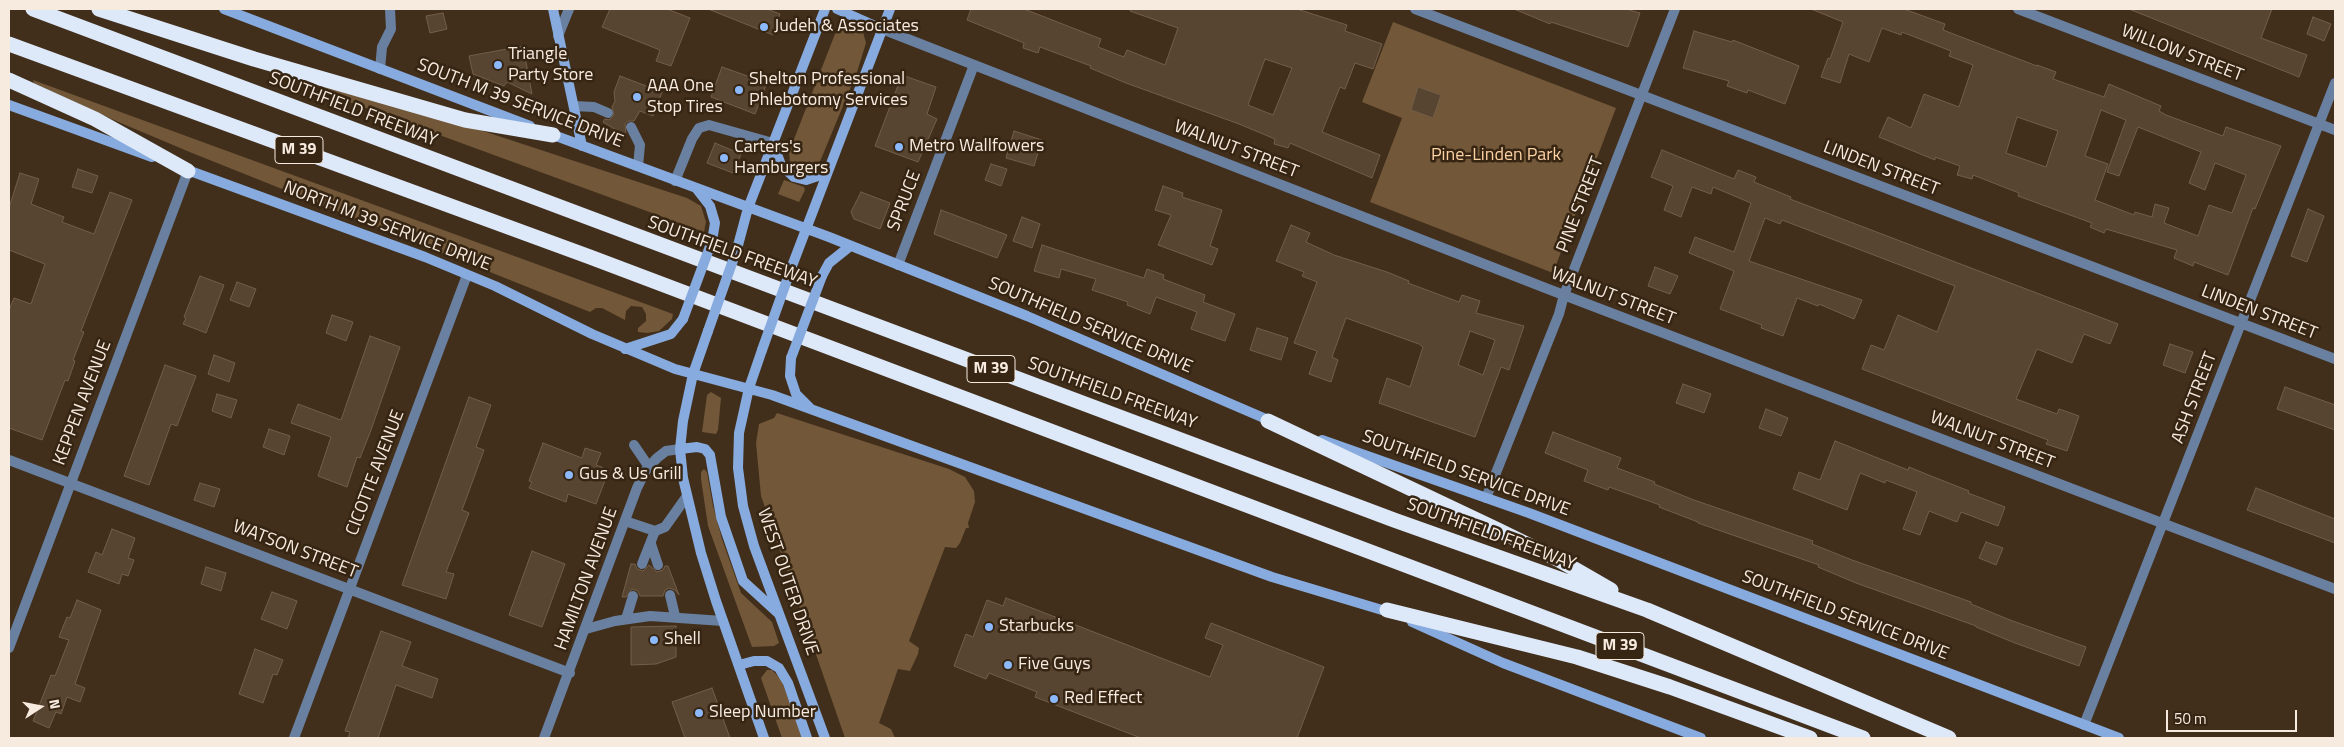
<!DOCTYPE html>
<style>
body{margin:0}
#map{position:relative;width:2344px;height:747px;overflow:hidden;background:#412f1c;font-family:"Titillium Web",sans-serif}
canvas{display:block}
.frame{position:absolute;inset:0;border:10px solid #f7ebe0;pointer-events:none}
.north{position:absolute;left:15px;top:682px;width:50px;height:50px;-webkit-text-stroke:4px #362512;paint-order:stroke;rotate:79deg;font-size:14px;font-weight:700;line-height:20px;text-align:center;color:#f7ebe0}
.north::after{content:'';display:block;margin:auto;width:18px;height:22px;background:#f7ebe0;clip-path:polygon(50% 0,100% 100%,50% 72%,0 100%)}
.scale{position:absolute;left:2166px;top:710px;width:131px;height:22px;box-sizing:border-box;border:2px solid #f7ebe0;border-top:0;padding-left:6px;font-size:15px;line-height:18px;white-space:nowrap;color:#f7ebe0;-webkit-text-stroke:4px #362512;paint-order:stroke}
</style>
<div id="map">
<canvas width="2344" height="747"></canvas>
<div class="frame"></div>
<div class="north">N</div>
<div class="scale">50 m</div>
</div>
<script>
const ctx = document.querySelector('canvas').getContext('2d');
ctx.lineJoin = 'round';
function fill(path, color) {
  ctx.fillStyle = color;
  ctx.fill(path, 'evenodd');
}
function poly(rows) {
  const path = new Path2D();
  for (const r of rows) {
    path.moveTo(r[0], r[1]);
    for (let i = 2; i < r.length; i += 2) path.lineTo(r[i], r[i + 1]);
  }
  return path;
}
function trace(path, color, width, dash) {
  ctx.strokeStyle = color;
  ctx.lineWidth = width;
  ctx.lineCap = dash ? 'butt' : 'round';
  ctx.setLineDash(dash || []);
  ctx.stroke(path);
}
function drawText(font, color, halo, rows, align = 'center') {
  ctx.font = font + ' "Titillium Web",sans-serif';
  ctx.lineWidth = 5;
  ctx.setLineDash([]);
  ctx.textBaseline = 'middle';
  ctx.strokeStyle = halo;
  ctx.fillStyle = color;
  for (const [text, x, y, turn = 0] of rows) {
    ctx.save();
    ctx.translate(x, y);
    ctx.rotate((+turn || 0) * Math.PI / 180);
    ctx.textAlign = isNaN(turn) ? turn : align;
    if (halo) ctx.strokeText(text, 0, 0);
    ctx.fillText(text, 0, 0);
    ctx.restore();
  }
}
fill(poly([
 [1393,22,1616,108,1553,273,1370,202,1402,118,1362,102],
 [855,26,863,32,866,43,857,72,819,164,810,171,797,169,790,163,789,152,835,34,845,27],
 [33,80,673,314,672,319,659,331,647,333,638,332,638,328,646,321,646,314,642,307,631,306,626,311,625,320,602,308,596,308,590,312,192,153,116,121,34,83],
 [325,85,477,129,687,198,701,206,706,222,704,232,322,92],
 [784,180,804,187,805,190,799,202,778,194],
 [711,392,721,398,718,430,716,434,702,432,707,395],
 [777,413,949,469,965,477,974,491,975,502,968,523,969,528,966,528,960,543,956,548,945,547,909,641,919,648,918,654,910,671,898,669,879,723,891,729,895,738,845,738,761,496,756,443,759,424,774,418],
 [704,469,707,472,713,506,722,539,741,593,772,622,779,643,774,646,752,647,708,526,701,479,701,472],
 [767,670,772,670,781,679,803,738,782,738,761,678]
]), '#725739');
const building = poly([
 [610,9,667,9,690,18,671,66,656,61,660,50,602,27,610,9],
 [708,9,767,9,780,14,773,35,708,9],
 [971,9,1024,9,1101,39,1098,47,1124,57,1127,50,1165,65,1178,28,1130,11,1131,9,1297,9,1347,25,1345,31,1382,44,1373,69,1355,63,1345,89,1340,87,1322,132,1380,155,1372,178,1290,143,1288,148,1274,144,1275,139,1239,124,1126,83,1090,68,1091,66,1040,47,1038,53,1023,48,1024,43,967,20,971,9],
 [1265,59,1292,68,1273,115,1248,105,1265,59],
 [1514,9,1626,9,1640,13,1628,47,1551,22,1550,24,1514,9],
 [1811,9,1904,9,1945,24,1943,30,2037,66,2037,65,2056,72,2053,79,2104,97,2109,84,2161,106,2159,111,2166,115,2223,136,2226,127,2281,146,2255,209,2253,208,2228,275,2194,262,2193,266,2174,258,2177,250,2106,229,2104,233,2090,227,2092,223,2018,196,2019,193,1973,175,1972,179,1957,175,1960,166,1935,157,1935,160,1879,137,1888,117,1911,128,1924,94,1959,107,1973,65,1949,56,1951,51,1902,32,1901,35,1882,28,1869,62,1849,54,1840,83,1821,77,1828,58,1830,59,1843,22,1811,9],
 [2101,110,2126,120,2107,172,2119,176,2138,127,2201,152,2189,183,2205,190,2215,163,2246,175,2232,213,2209,205,2198,236,2164,223,2169,208,2155,204,2152,217,2135,212,2134,215,2095,200,2108,164,2085,156,2101,110],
 [2017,117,2058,131,2046,167,2006,153,2017,117],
 [2129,9,2272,9,2261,38,2307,55,2299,77,2129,9],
 [443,13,447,29,430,33,426,16,443,13],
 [2313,17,2331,24,2324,41,2307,34,2313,17],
 [1694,31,1732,42,1733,40,1799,66,1785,104,1748,90,1747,93,1727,86,1729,81,1683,68,1694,31],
 [523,46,532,94,507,82,504,86,473,74,469,56,523,46],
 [722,67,767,83,755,114,711,97,722,67],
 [902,75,936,87,927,114,937,119,918,162,875,146,902,75],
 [620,76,662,92,653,116,640,111,634,121,628,121,625,124,626,136,603,122,605,119,609,120,614,115,612,107,615,101,614,92,620,76],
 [1418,87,1441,95,1433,118,1411,110,1418,87],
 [1014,131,1042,140,1034,166,1006,158,1014,131],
 [715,143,741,154,733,173,707,163,715,143],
 [1662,150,1734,179,1738,170,1756,177,1754,182,1791,197,1790,199,2118,324,2110,344,2084,334,2072,363,2037,349,2016,399,2057,414,2059,409,2079,416,2067,451,2046,444,2048,440,1862,369,1871,345,1884,350,1898,315,1937,332,1955,286,1782,220,1780,224,1765,218,1749,261,1862,300,1854,319,1819,304,1818,306,1797,298,1783,336,1761,328,1762,325,1720,309,1734,271,1689,253,1695,237,1734,252,1751,203,1713,187,1711,194,1692,187,1681,217,1664,210,1673,186,1651,177,1662,150],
 [991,164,1007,169,1001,186,985,180,991,164],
 [78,169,98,176,92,193,72,187,78,169],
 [20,173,39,179,31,204,64,217,62,222,94,234,110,192,132,200,81,331,84,332,73,360,75,361,68,381,65,380,42,440,9,428,9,310,14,298,31,304,45,264,9,250,9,208,20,173],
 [1163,186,1183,193,1182,197,1222,210,1210,246,1218,249,1212,265,1158,245,1171,215,1155,210,1163,186],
 [861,192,890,203,880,229,854,219,851,212,861,192],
 [2308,209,2324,216,2307,262,2291,256,2308,209],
 [941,210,1007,235,997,258,934,234,941,210],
 [1022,217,1040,224,1032,248,1013,241,1022,217],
 [1291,225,1310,233,1306,242,1334,255,1387,272,1409,281,1408,283,1459,302,1462,295,1480,301,1476,313,1524,326,1509,370,1501,367,1475,437,1379,403,1387,378,1410,387,1423,347,1419,344,1346,318,1332,357,1338,360,1331,382,1309,374,1317,351,1294,343,1317,282,1302,276,1304,272,1276,261,1291,225],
 [1470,331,1495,340,1483,375,1458,365,1470,331],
 [1042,245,1144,278,1147,269,1164,275,1163,279,1205,295,1203,302,1235,314,1225,341,1191,329,1197,312,1156,297,1150,314,1127,305,1128,302,1092,290,1096,279,1061,269,1059,278,1034,271,1042,245],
 [1655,267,1678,276,1670,294,1648,286,1655,267],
 [200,276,224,285,206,333,183,324,186,318,184,317,200,276],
 [237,282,256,289,249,307,230,300,237,282],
 [332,315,353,322,346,341,326,333,332,315],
 [1257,328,1288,338,1281,360,1250,350,1257,328],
 [370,336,400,347,371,430,360,458,357,457,347,487,318,476,331,437,291,423,298,404,341,420,370,336],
 [2170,344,2193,352,2185,373,2163,365,2170,344],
 [214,355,235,363,229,382,208,374,214,355],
 [165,365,196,376,177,426,171,424,149,485,124,476,165,365],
 [1683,384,1711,394,1704,413,1676,403,1683,384],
 [2285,387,2335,405,2335,430,2277,409,2285,387],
 [217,394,237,400,231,418,212,411,217,394],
 [469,397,491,405,476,447,484,450,462,510,469,513,446,572,454,574,446,599,402,585,469,397],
 [1766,409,1788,418,1781,436,1759,428,1766,409],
 [269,429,290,436,284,455,263,447,269,429],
 [1553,432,1621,458,1617,468,1655,482,1654,484,1694,500,1813,541,1812,544,1852,560,1971,602,1971,604,2010,620,2086,647,2079,666,2015,643,1976,627,1976,626,1856,583,1818,567,1819,565,1698,523,1698,522,1659,507,1660,505,1609,487,1608,490,1584,481,1588,470,1545,453,1553,432],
 [1835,441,1908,470,1909,467,1931,476,1969,491,1968,493,2005,507,1998,526,1961,512,1957,522,1929,511,1920,535,1903,529,1917,492,1886,480,1885,483,1860,473,1847,510,1793,489,1799,472,1820,480,1835,441],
 [543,443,582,458,585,448,601,453,596,465,609,470,596,504,568,494,566,502,529,488,532,482,529,481,543,443],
 [200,483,220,489,214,507,194,500,200,483],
 [2256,488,2335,519,2335,543,2247,510,2256,488],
 [112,529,135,538,128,558,134,560,128,576,122,574,119,584,88,572,96,552,102,555,112,529],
 [1986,542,2003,548,1996,565,1979,558,1986,542],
 [532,551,565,564,542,627,509,615,532,551],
 [631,564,635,564,637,569,643,571,649,565,657,572,663,570,665,566,668,566,679,595,675,590,669,588,665,590,663,596,640,596,638,591,632,589,626,597,622,597,631,564],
 [206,567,226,573,221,591,201,584,206,567],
 [272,592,297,601,287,629,261,619,272,592],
 [1006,598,1210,677,1223,645,1205,638,1211,623,1324,667,1297,738,1141,738,1035,697,1037,692,989,673,986,679,954,666,966,634,973,637,987,600,1003,606,1006,598],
 [77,600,101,610,75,684,85,688,80,702,67,697,61,714,56,712,49,728,33,721,48,683,51,675,55,676,69,640,59,637,67,617,70,618,77,600],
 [676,626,676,657,656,664,631,665,631,627,676,626],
 [381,631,411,642,402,666,438,679,432,698,396,685,378,738,348,738,350,732,345,731,381,631],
 [255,649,283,660,277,675,273,674,263,703,239,694,255,649],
 [712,688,730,738,685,738,672,702,712,688]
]);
fill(building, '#584531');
trace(building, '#725e49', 1);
trace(poly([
 [380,69,382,47,391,29,390,9],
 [574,106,594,107,608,113],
 [631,127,640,145,638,166],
 [675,181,692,139,699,128,709,125,773,143],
 [898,265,974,65],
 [634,445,649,467],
 [625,521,655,531,665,527,687,496],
 [651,544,658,565],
 [642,564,655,531],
 [670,595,675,616],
 [626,619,633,596],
 [586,629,615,621,650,616,723,621]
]), '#6a80a0', 10);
trace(poly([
 [1415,9,2335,359],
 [2018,9,2335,130],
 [882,29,1548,289,2335,589],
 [558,36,569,9],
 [9,460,570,673],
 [1486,498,1559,314,1564,295,1675,9],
 [9,648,188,171],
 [2084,725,2335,83],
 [294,738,467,275],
 [544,738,637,488,646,470,657,458,666,451,680,449]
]), '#6a80a0', 10);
trace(poly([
 [224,9,530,126],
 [553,9,582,146],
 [837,9,882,29],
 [9,105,152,157],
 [548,133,829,237,1027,316,1273,422],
 [773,143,781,165,794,177,806,180,827,173],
 [182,168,425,257,495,286,592,334,675,369,772,395,1272,577,1392,613],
 [696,188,710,206,715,223,712,241],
 [737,249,748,208,825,9],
 [792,266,890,9],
 [822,276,829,263,849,247],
 [708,331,693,374,683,421,680,449,683,478,701,553,716,601,764,738],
 [625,349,671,334,683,319],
 [762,350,749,388,739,433,738,468,743,506,754,546,825,738],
 [791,358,790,376,796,394,810,408],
 [1322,440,1529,513,2119,738],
 [680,449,697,447,705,449,710,455,721,517,743,581,778,613],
 [1412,622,1503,663,1701,738],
 [739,665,754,661,767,661,779,668,788,683,807,738]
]), '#87abde', 10);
trace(poly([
 [33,9,1394,520,1647,610,1949,738],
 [99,9,254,59,465,120,553,135],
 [9,44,590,257,1863,738],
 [9,80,95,119,188,171],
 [1268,421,1498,530,1559,560,1611,590],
 [1387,610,1577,657,1670,687,1810,738]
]), '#dde8f8', 15);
trace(poly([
 [683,319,712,241],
 [708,331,737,249],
 [762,350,792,266],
 [791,358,822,276]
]), '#87abde', 10);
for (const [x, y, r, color] of [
 [764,27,5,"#8cb9fc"],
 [498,65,5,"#8cb9fc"],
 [739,90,5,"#8cb9fc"],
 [637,97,5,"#8cb9fc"],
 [899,147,5,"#8cb9fc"],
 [724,158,5,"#8cb9fc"],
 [569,475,5,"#8cb9fc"],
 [989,627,5,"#8cb9fc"],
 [654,640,5,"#8cb9fc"],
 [1008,665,5,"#8cb9fc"],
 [1054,699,5,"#8cb9fc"],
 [699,713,5,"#8cb9fc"]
]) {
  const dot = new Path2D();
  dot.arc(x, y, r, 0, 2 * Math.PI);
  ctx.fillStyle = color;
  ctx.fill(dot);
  trace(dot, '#362512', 2);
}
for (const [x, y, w] of [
 [299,150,48],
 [991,369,48],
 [1620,646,48]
]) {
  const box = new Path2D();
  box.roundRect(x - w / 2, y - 13.5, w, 27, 4);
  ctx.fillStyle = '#362512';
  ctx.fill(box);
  trace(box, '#f7ebe0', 1);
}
drawText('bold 16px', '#f7ebe0', null, [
 ["M 39",299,150],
 ["M 39",991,369],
 ["M 39",1620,646]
]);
drawText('18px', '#f7ebe0', '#362512', [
 ["Judeh & Associates",774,27],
 ["Triangle",508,55],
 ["Party Store",508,76],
 ["Shelton Professional",749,80],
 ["Phlebotomy Services",749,101],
 ["AAA One",647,87],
 ["Stop Tires",647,108],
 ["Metro Wallfowers",909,147],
 ["Carters's",734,148],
 ["Hamburgers",734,169],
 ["Gus & Us Grill",579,475],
 ["Starbucks",999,627],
 ["Shell",664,640],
 ["Five Guys",1018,665],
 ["Red Effect",1064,699],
 ["Sleep Number",709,713]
], 'left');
drawText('18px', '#f7ebe0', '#362512', [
 ["WILLOW STREET",2182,54,21],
 ["SOUTH M 39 SERVICE DRIVE",520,104,21],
 ["SOUTHFIELD FREEWAY",353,110,21],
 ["WALNUT STREET",1236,150,21],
 ["LINDEN STREET",1881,169,21],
 ["SPRUCE",905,201,-69],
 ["PINE STREET",1581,205,-69],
 ["NORTH M 39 SERVICE DRIVE",387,227,21],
 ["SOUTHFIELD FREEWAY",732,253,20],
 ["WALNUT STREET",1613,297,21],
 ["LINDEN STREET",2259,313,21],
 ["SOUTHFIELD SERVICE DRIVE",1090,326,23],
 ["SOUTHFIELD FREEWAY",1112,394,20],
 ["ASH STREET",2195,398,-69],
 ["KEPPEN AVENUE",83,403,-69],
 ["WALNUT STREET",1992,441,21],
 ["CICOTTE AVENUE",376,473,-69],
 ["SOUTHFIELD SERVICE DRIVE",1466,474,20],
 ["SOUTHFIELD FREEWAY",1491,535,20],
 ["WATSON STREET",295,550,21],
 ["HAMILTON AVENUE",587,579,-70],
 ["WEST OUTER DRIVE",787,582,71],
 ["SOUTHFIELD SERVICE DRIVE",1845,616,21]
]);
drawText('18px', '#fcd1a4', '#362512', [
 ["Pine-Linden Park",1496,156]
]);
</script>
